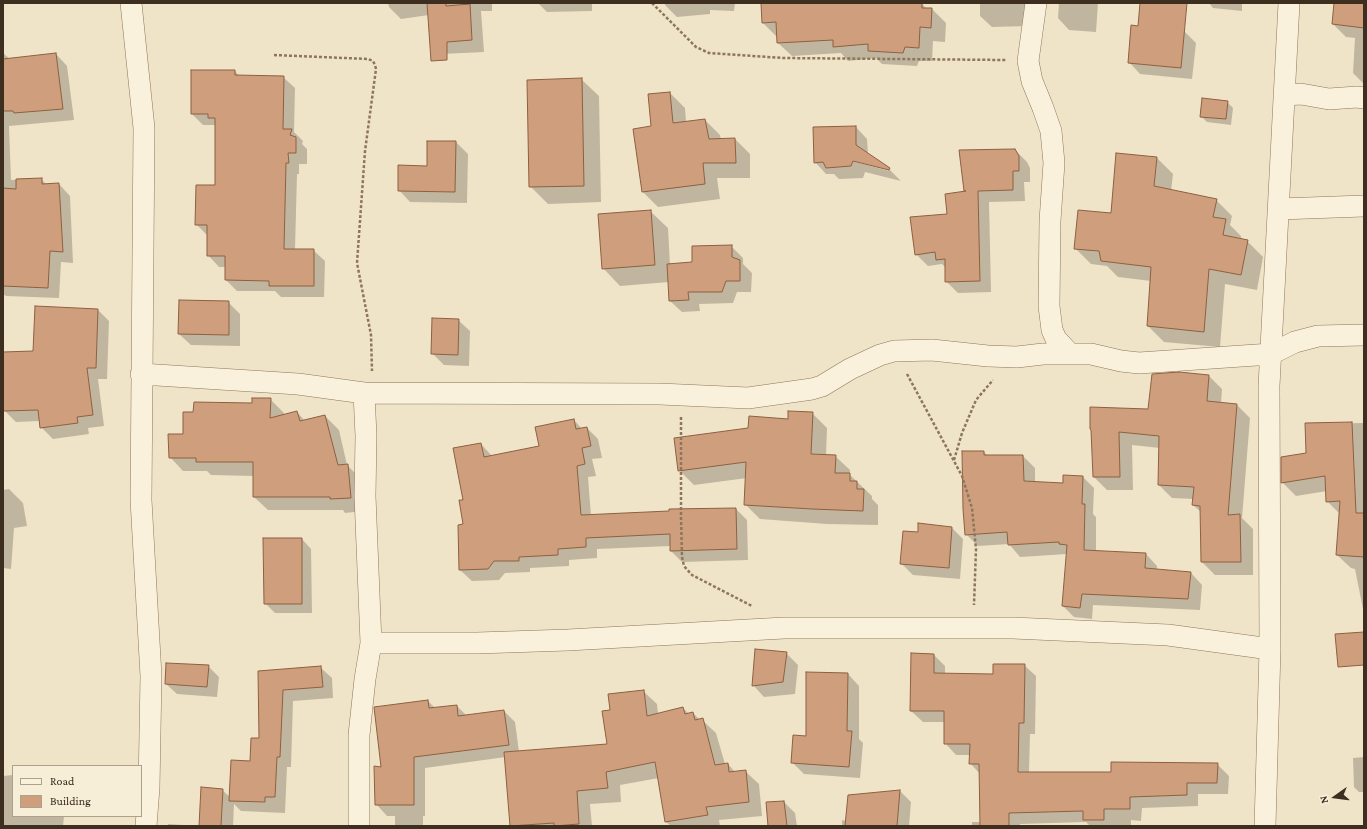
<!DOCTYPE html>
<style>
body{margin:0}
#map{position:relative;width:1367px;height:829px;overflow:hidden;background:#f0e4c8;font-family:"Crimson Pro",serif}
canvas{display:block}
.frame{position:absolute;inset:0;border:4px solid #3d2e20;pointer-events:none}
.legend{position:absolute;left:12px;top:765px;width:130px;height:52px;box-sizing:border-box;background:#f7eed8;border:1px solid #ada18e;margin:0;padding:5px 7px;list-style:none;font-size:12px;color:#3d2e20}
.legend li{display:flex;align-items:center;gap:8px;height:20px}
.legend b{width:20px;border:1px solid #ada18e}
.north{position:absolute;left:1315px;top:777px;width:40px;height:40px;-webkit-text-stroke:3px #f7eed8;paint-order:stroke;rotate:256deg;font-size:11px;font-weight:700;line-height:16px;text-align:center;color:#3d2e20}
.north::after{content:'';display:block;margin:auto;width:14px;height:18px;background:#3d2e20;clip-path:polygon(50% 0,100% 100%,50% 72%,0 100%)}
</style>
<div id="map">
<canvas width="1367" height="829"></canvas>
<div class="frame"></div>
<ul class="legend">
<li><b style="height:5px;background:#faf1dc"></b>Road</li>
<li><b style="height:11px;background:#cf9f7d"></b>Building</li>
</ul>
<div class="north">N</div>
</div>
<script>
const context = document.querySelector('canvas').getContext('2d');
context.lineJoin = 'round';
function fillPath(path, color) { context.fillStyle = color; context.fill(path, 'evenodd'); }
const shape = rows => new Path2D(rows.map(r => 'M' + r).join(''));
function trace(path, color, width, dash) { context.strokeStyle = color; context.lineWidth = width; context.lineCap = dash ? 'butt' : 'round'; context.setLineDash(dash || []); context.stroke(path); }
const shadow = shape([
 [388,3,492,3,492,11,481,11,484,52,442,54,429,15,401,19,389,7],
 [538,3,592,3,592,11,547,12],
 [665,3,735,3,734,11,710,10,710,14,677,17,665,5],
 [762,3,922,4,927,9,932,9,946,23,945,42,933,41,932,61,919,61,917,66,882,64,876,58,848,61,841,53,792,56,778,43,777,37,763,23],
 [980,3,1035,3,1029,26,992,27,980,16],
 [1059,3,1098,3,1096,32,1069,30,1058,18],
 [1209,3,1242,3,1242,11,1213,8],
 [1335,3,1364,3,1364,84,1353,73,1355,38,1346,37,1333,24],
 [1184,31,1196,43,1192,79,1140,74,1129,62],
 [3,53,10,59,56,54,67,66,74,120,9,126,11,180,41,179,47,185,59,184,70,196,73,263,61,262,59,298,6,296,3,294],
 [235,71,239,76,283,77,295,88,294,132,303,141,302,144,307,149,307,164,299,164,299,174,297,174,295,250,313,250,325,261,324,297,281,297,275,291,237,291,226,280,226,267,219,267,208,255,208,236,196,224,216,186,216,125,203,125,192,114],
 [581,79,599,96,601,202,548,204,530,186],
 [670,93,685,108,686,122,705,120,720,135,721,140,735,139,750,154,750,178,717,178,720,199,658,207,643,192,653,127],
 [1227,102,1233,108,1231,125,1207,122,1201,116],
 [856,127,867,139,868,154,889,169,901,181,865,172,863,178,839,179,834,174,826,174,815,162],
 [848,158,886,168,889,171,848,160],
 [428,142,456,142,468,154,467,203,410,202,399,190,428,167],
 [1015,150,1027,162,1030,168,1030,182,1024,182,1025,201,989,202,991,292,958,293,946,281,946,268,942,264,928,266,916,254,966,192,965,191],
 [1117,154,1157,158,1173,174,1171,191,1216,200,1232,216,1230,225,1241,236,1241,239,1247,241,1263,257,1257,290,1225,284,1220,347,1164,342,1148,326,1151,281,1118,277,1107,266,1091,264,1075,248,1111,214],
 [650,211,668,228,670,265,693,263,731,246,743,258,743,264,752,273,751,292,737,292,733,303,699,304,700,311,682,312,670,301,669,282,620,286,603,268],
 [228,302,240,314,240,346,191,345,179,334],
 [98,310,109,321,107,379,98,379,104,426,88,428,89,434,53,439,41,427,40,421,16,422,4,410,3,353,34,352],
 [458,320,470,331,469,366,444,365,432,353],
 [1209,376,1222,389,1221,404,1237,405,1250,418,1242,518,1253,529,1253,575,1215,575,1202,562,1202,513,1193,505,1194,499,1172,498,1159,485,1160,448,1132,445,1133,490,1107,490,1094,477,1092,430,1149,410],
 [270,399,284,413,284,416,297,412,305,421,325,416,339,430,347,465,361,479,364,511,345,513,343,510,268,510,254,497,254,476,211,475,207,471,183,471,170,457,184,435,194,413,253,404],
 [812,413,827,428,826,456,835,456,850,470,850,475,872,496,872,499,878,505,878,525,827,524,760,519,745,504,747,478,694,485,679,470,749,429],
 [574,420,582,429,587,428,598,439,602,458,592,459,596,476,588,477,591,516,736,509,747,520,748,560,682,562,671,551,671,546,597,549,597,558,569,560,569,566,530,568,530,572,505,573,499,580,472,581,460,570,465,501,481,444,492,456,541,447],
 [1363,423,1364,424,1364,614,1355,569,1351,568,1337,555,1340,514,1327,501,1327,491,1296,496,1282,482,1307,453,1306,424],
 [984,452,988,456,1023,456,1035,468,1035,483,1064,484,1083,477,1094,488,1093,514,1096,517,1096,552,1146,554,1157,566,1157,570,1191,573,1202,585,1200,610,1093,605,1092,619,1074,617,1063,606,1067,554,1020,557,1009,544,978,546,966,534],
 [9,489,23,503,27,526,14,528,11,569,3,568,3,490],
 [952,528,963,539,960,579,913,575,901,563],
 [302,539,311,549,312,613,275,613,265,603],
 [786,653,798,665,795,694,764,697,753,685],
 [934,655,945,666,945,674,994,675,1024,665,1036,676,1035,734,1030,734,1029,773,1112,773,1217,764,1229,776,1228,794,1198,794,1198,806,1142,808,1141,821,1131,820,1131,826,1090,826,1086,822,1020,824,1020,826,972,826,972,822,981,822,980,774,970,763,970,755,956,755,945,743,945,722,923,722,911,711],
 [208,666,219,677,217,697,177,694,166,684],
 [321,668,332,678,333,698,293,701,291,767,287,767,285,813,241,811,234,804,233,826,168,826,168,824,200,826,222,790,230,797,251,762,260,740,259,672],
 [848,674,859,686,859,739,863,743,860,778,804,774,792,762,807,737],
 [643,691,657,704,658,714,683,708,689,714,693,713,700,720,702,720,716,733,725,764,728,764,735,772,745,771,759,784,762,816,719,820,720,826,671,826,666,822,659,778,620,785,621,802,590,804,592,826,511,826,506,757,425,768,425,816,423,816,423,826,395,826,395,816,387,816,376,804,382,768,428,701,435,708,457,706,467,716,504,711,515,722,519,752,608,745,611,711],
 [1364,757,1364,792,1359,792,1354,787,1353,758],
 [13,775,13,816,64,816,63,826,3,826,3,776],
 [900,791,911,802,909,826,842,826,842,820,847,821],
 [784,802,795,813,797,826,769,826]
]);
const building = shape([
 [427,3,446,3,446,6,470,4,472,40,447,42,447,60,431,61,427,3],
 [761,3,922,3,922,8,932,8,931,28,920,27,919,48,905,47,903,53,868,51,868,44,833,47,833,40,777,43,776,22,762,23,761,3],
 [1140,3,1187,3,1181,68,1128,63,1131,25,1138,26,1140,3],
 [1334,3,1364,3,1364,28,1332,24,1334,3],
 [56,53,63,109,14,113,13,111,3,111,3,59,56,53],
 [191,70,235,70,235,75,284,76,283,129,292,129,290,135,296,137,296,153,288,153,289,163,286,163,284,249,314,249,314,286,269,286,269,281,225,280,225,256,207,256,207,225,195,225,196,185,215,185,215,118,208,118,208,114,191,114,191,70],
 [582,78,584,186,529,187,527,80,582,78],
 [670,92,673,123,705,119,709,139,735,138,736,163,703,163,705,184,642,192,633,129,651,126,648,94,670,92],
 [1202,98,1228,101,1226,119,1200,117,1202,98],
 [856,126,856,145,890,168,889,170,853,161,851,166,826,168,823,162,814,163,813,127,856,126],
 [427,141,456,141,455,192,398,191,398,165,427,166,427,141],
 [1015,149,1019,156,1019,171,1013,171,1013,190,978,191,980,281,945,282,945,259,936,260,935,252,915,255,910,217,947,214,945,194,966,191,964,191,959,150,1015,149],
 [1116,153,1157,157,1154,186,1217,199,1213,217,1226,219,1223,235,1248,240,1241,275,1209,269,1204,332,1147,326,1151,267,1101,261,1099,251,1074,249,1078,210,1111,213,1116,153],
 [42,178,42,184,59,183,63,252,50,251,48,288,3,286,3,188,16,189,16,179,42,178],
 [651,210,655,265,602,269,598,214,651,210],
 [732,245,732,257,740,260,740,281,726,281,722,292,688,292,689,300,669,301,667,264,692,262,692,246,732,245],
 [179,300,229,301,229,335,178,334,179,300],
 [35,306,98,309,96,368,87,368,93,415,77,417,78,423,40,428,38,410,3,411,3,352,33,351,35,306],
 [432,318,459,319,458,355,431,354,432,318],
 [1179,372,1209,375,1207,401,1237,404,1228,515,1240,514,1241,562,1201,562,1200,506,1192,505,1194,487,1158,485,1159,436,1119,432,1120,477,1093,477,1091,430,1090,429,1090,407,1148,409,1152,374,1179,372],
 [252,398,271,398,270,418,297,411,300,421,325,415,338,465,348,464,351,498,330,499,330,497,253,497,253,462,196,462,196,458,169,458,168,434,183,434,183,412,193,412,194,402,252,403,252,398],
 [788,411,813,412,811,454,836,455,835,473,850,473,850,481,857,481,857,489,864,489,863,511,812,509,744,505,746,462,678,471,674,438,748,428,749,416,788,419,788,411],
 [574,419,576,429,587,427,591,446,582,448,585,464,577,466,581,515,669,511,669,509,736,508,737,549,670,551,670,534,586,538,586,547,558,549,558,555,519,557,519,561,494,561,488,569,459,570,458,525,463,524,459,500,463,500,453,448,481,443,484,457,539,446,535,427,574,419],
 [1352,422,1356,513,1364,513,1364,557,1336,555,1340,501,1326,502,1325,476,1281,483,1281,457,1306,453,1305,423,1352,422],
 [962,451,984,451,984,455,1023,455,1024,481,1063,483,1063,475,1083,476,1082,504,1085,504,1084,550,1146,553,1145,568,1191,572,1188,599,1082,594,1080,608,1062,606,1067,545,1059,544,1059,542,1008,545,1007,532,965,535,963,509,962,451],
 [918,523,952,527,949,568,900,564,903,531,918,532,918,523],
 [263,538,302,538,302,604,264,604,263,538],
 [1364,632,1364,665,1338,667,1335,634,1364,632],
 [755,649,787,652,783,682,752,686,755,649],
 [911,653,934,654,934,673,993,674,993,664,1025,664,1024,723,1019,723,1018,772,1111,772,1111,762,1218,763,1217,783,1187,783,1187,795,1130,797,1130,809,1104,809,1104,820,1083,820,1083,811,1009,813,1009,826,980,826,979,764,969,764,970,744,944,744,944,711,910,711,911,653],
 [166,663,209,665,207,687,165,684,166,663],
 [321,666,323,687,283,690,280,757,277,757,275,797,265,797,265,802,229,801,231,760,250,761,251,738,259,738,258,671,321,666],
 [806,672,848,673,847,731,852,731,849,767,791,763,793,735,806,736,806,672],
 [644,690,647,716,683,707,685,714,693,712,695,720,703,718,715,765,728,763,729,772,746,770,749,802,706,807,708,815,665,822,655,762,606,772,608,788,577,791,579,824,554,826,554,823,510,826,504,752,607,744,602,711,610,710,608,694,644,690],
 [428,700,429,708,457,705,458,716,504,710,509,745,414,757,414,805,375,805,374,766,381,767,374,707,428,700],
 [201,787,223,789,221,826,199,826,201,787],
 [900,790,897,826,845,826,848,795,900,790],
 [784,801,787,826,768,826,766,802,784,801]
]);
const path = shape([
 [652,3,696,47,709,53,783,58,1006,60],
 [274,55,368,59,373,61,375,65,376,69,365,151,357,263,371,335,372,371],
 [907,374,962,476,972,508,976,549,974,605],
 [681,417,681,516,682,557,684,566,692,575,752,606],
 [954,460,962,433,976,400,993,380]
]);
const minor = shape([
 [131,3,144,128,141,500,151,676,149,788,146,826],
 [1036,3,1028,61,1032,81,1043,108,1051,131,1054,163,1050,221,1049,306,1052,330,1056,339,1069,353],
 [1284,95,1301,94,1329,99,1357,97,1364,98],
 [1279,209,1364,206],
 [141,374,298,384,364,393,366,436,365,496,371,643,365,679,359,735,359,826],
 [364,393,660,394,748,398,812,389,822,386,850,369,880,355,894,351,932,350,988,356,1017,357,1043,354,1091,354,1121,361,1139,363,1271,354,1295,342,1318,336,1364,335],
 [371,643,477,643,568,640,784,628,1013,628,1168,635,1270,649],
 [1265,826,1270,649,1269,386,1289,3]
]);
fillPath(shadow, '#0003');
fillPath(building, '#cf9f7d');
trace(building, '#8d5f41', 1);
trace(minor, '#8d765c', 22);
trace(path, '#8d765c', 2.5, [3, 2]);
trace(minor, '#faf1dc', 21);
</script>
